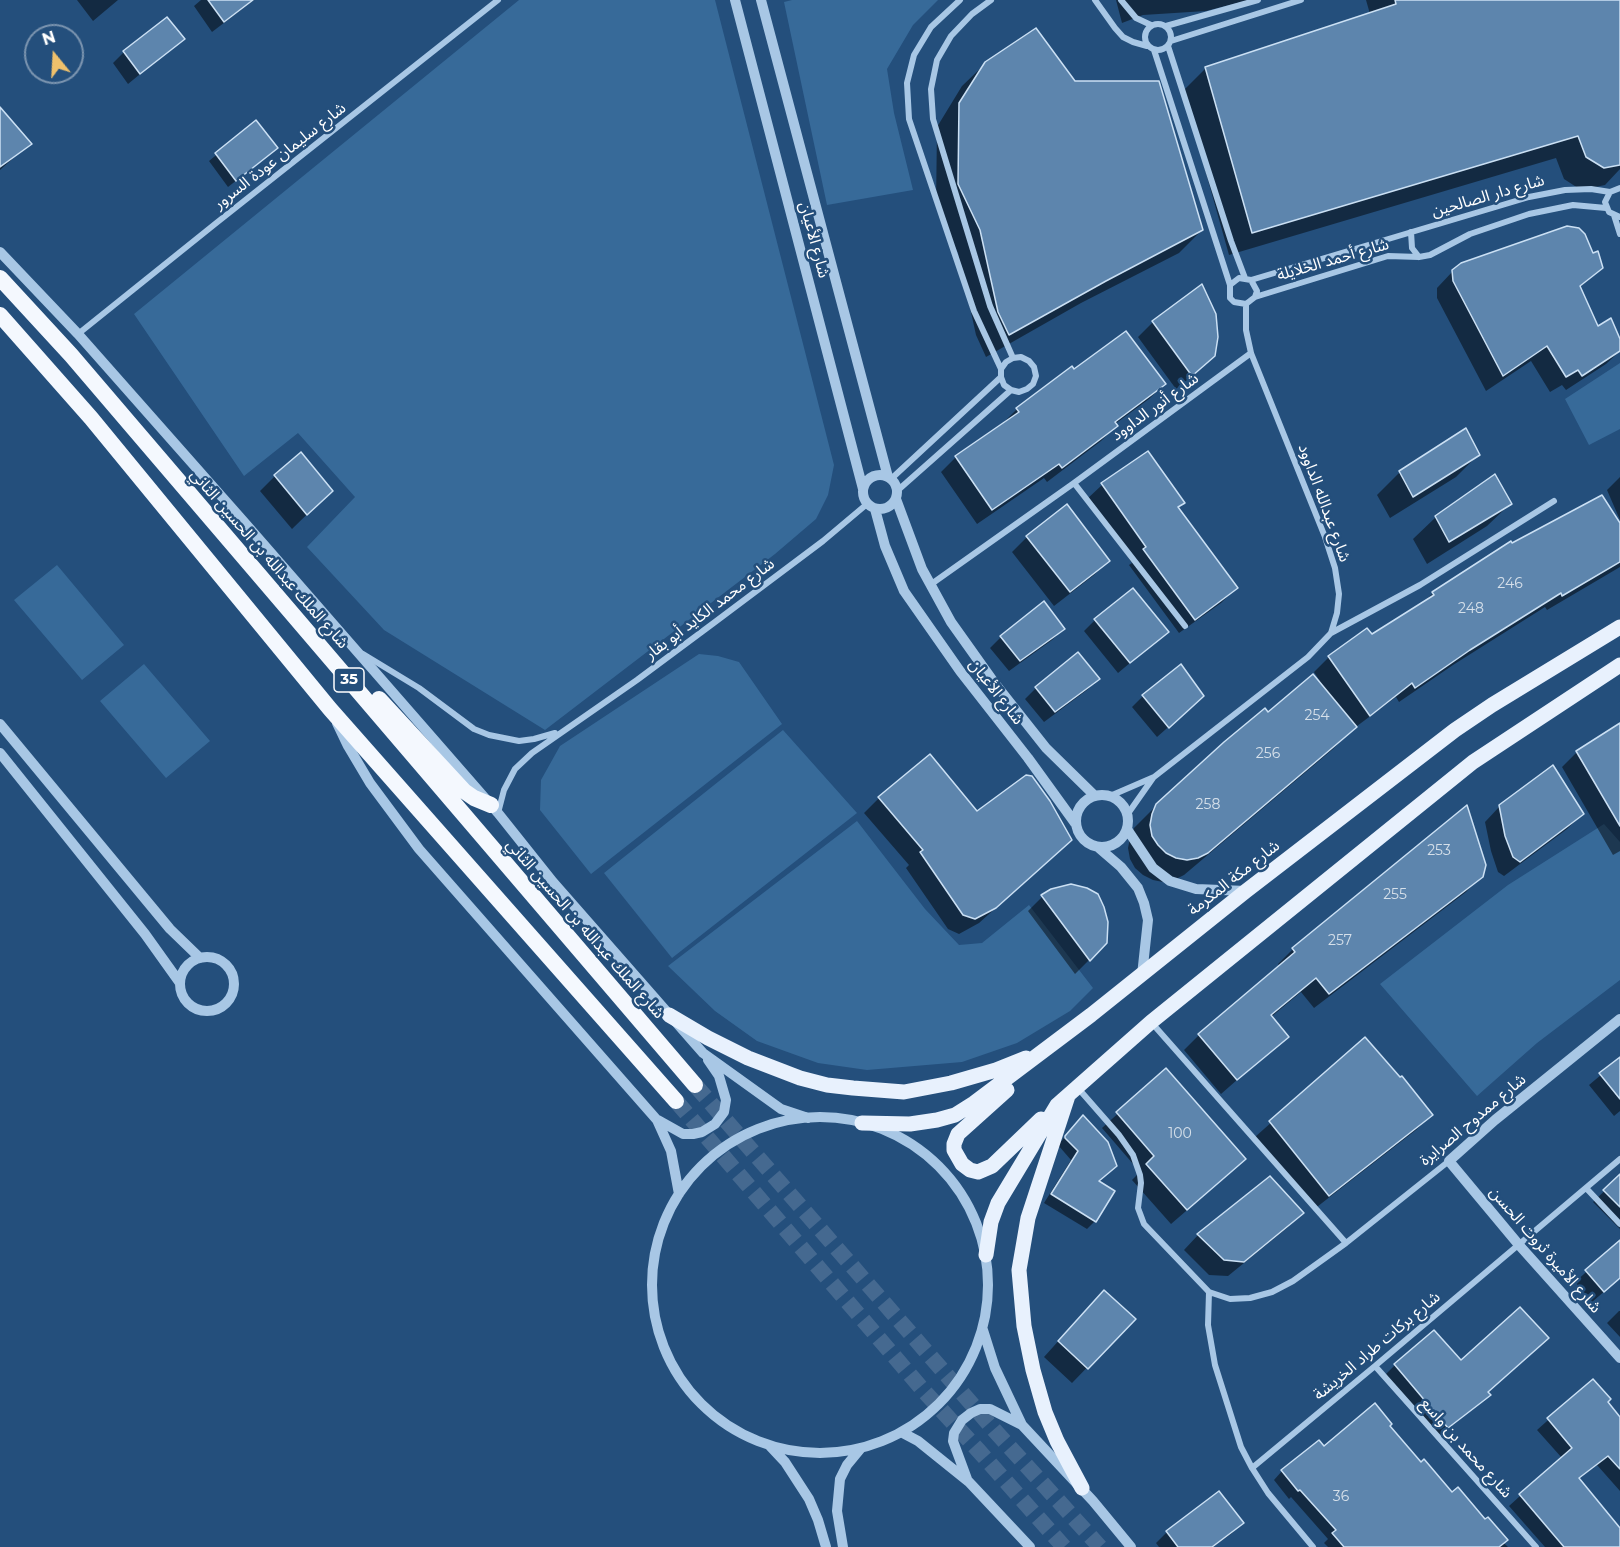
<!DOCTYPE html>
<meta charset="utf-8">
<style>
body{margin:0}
#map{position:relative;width:1620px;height:1547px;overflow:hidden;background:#244f7c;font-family:Montserrat,sans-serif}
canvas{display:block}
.north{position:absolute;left:24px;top:24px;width:60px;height:60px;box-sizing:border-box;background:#244f7c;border:2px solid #7c95b0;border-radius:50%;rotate:342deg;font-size:16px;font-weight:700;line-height:24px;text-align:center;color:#fff}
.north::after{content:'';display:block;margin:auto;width:21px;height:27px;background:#efc16c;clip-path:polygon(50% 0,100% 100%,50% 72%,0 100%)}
</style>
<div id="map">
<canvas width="1620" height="1547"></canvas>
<div class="north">N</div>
</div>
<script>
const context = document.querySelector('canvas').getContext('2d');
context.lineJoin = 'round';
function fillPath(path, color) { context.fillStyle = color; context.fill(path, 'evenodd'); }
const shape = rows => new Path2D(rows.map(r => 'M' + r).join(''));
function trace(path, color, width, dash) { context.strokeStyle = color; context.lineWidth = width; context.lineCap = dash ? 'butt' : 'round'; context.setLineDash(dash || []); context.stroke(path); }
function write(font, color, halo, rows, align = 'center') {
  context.font = font + ' Montserrat,"Noto Sans Arabic",sans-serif'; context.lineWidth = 5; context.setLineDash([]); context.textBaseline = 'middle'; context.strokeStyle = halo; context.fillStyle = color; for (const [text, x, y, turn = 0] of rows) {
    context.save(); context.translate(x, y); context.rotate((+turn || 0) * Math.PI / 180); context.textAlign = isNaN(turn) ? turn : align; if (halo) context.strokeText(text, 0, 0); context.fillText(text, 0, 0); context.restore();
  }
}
const green = shape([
 [519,0,715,0,834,465,828,495,816,519,775,554,545,730,384,630,307,547,355,497,298,433,244,476,134,314],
 [792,0,938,0,913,25,887,69,894,113,913,190,827,205,784,2],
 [1620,363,1620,429,1589,445,1565,399],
 [57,565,124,645,82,680,14,600],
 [699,654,718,656,739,662,782,724,591,874,540,810,541,780,560,746],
 [144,664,210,741,166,778,100,701],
 [783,730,857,813,672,958,604,873],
 [857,821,925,909,959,945,982,943,1029,905,1093,988,1070,1011,1017,1043,962,1062,867,1070,818,1063,757,1041,715,1011,668,966],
 [1604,824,1620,842,1620,980,1537,1043,1477,1096,1380,984,1508,885]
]);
const shadow = shape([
 [77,0,118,0,93,21],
 [201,0,254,0,212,32,194,6],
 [1116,0,1249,0,1206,11,1143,15,1122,23],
 [1366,0,1620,0,1620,169,1605,185,1581,190,1564,179,1556,158,1229,255,1183,91,1206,68,1370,14],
 [167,19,183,39,128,84,113,63,124,52],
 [986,63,1074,83,1202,230,1179,253,1081,303,986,357,976,335,958,253,936,207,937,127,962,86],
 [0,109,29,144,0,170],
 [256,122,269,155,228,187,209,161],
 [1601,267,1579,288,1597,329,1620,343,1620,351,1606,364,1566,390,1562,385,1550,392,1531,361,1486,391,1437,298,1437,288,1453,271],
 [1153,322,1198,371,1176,389,1138,337],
 [1071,368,1074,371,1164,384,1149,399,1115,424,1116,426,1101,441,1047,482,1044,478,977,524,941,472,956,457,1002,424,1017,409],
 [1147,453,1183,502,1177,508,1236,588,1221,603,1179,633,1129,565,1132,563,1087,499,1102,485],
 [1478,455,1456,477,1390,518,1377,495,1400,472],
 [275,476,331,491,292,529,260,491],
 [1620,477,1620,520,1607,490],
 [1510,504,1487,526,1427,564,1413,539,1436,517],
 [1620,526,1620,567,1547,610,1545,607,1453,665,1399,702,1396,697,1353,729,1333,749,1184,875,1174,880,1163,882,1153,880,1143,875,1135,868,1130,859,1128,848,1130,838,1134,828,1165,797,1268,714,1320,681,1314,672,1329,657,1371,636,1422,604,1433,593],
 [1027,537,1108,560,1094,575,1054,606,1012,552],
 [1095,620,1167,632,1118,673,1084,631],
 [1063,629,1052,640,1009,671,990,648,1001,637],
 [1098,679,1087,690,1044,722,1025,699,1036,688],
 [1143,696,1191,707,1157,737,1132,707],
 [1620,725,1620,851,1613,855,1562,767,1577,752],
 [879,798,977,813,1055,855,979,923,959,934,948,929,906,868,909,865,864,813],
 [1500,806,1582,814,1567,829,1504,876,1498,872,1491,851,1485,822],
 [1481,876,1466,892,1314,1008,1301,992,1271,1017,1287,1036,1221,1094,1184,1050,1199,1035,1280,967,1278,964,1293,949],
 [1042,897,1089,960,1075,974,1028,911],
 [1365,1039,1431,1115,1416,1130,1313,1210,1255,1137],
 [1620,1059,1620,1111,1614,1116,1589,1085],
 [1166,1070,1229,1174,1171,1224,1132,1180,1140,1172,1102,1128],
 [1075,1125,1097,1182,1095,1221,1087,1229,1044,1203,1071,1160,1058,1145],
 [1620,1176,1620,1229,1593,1202],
 [1302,1213,1287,1228,1228,1276,1209,1275,1184,1250,1198,1235],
 [1620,1242,1620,1278,1592,1302,1575,1282],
 [1089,1307,1134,1319,1072,1383,1044,1357],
 [1619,1311,1620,1311,1620,1337,1607,1323],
 [1395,1365,1489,1395,1478,1405,1436,1438,1384,1376],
 [1592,1381,1620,1419,1620,1491,1597,1465,1585,1474,1580,1467,1577,1478,1620,1531,1620,1547,1545,1547,1509,1506,1562,1458,1537,1430],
 [1388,1426,1421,1464,1508,1547,1328,1547,1324,1543,1328,1539,1291,1497,1289,1499,1274,1480,1282,1471,1324,1448],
 [1219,1493,1242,1523,1231,1534,1213,1547,1159,1547,1156,1543,1167,1532]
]);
const building = shape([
 [208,0,253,0,224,22,208,0],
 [1395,0,1620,0,1620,165,1604,168,1586,157,1578,136,1252,233,1205,67,1396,4,1395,0],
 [167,17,185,39,140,74,123,51,167,17],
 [1036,28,1075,81,1159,81,1203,230,1106,281,1009,335,998,312,980,230,958,184,959,103,985,62,1036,28],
 [0,107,32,144,0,167,0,107],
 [256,120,278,148,236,181,215,153,256,120],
 [1567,226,1579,228,1585,234,1593,253,1598,251,1603,268,1580,286,1598,326,1611,318,1620,339,1620,351,1582,376,1578,370,1566,377,1547,346,1503,376,1453,281,1452,270,1461,263,1567,226],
 [1202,284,1216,314,1218,337,1215,356,1192,376,1152,321,1202,284],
 [1126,331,1166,384,1115,422,1118,426,1062,468,1059,464,992,510,955,456,1019,412,1016,408,1072,366,1074,369,1126,331],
 [1466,428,1480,455,1413,497,1399,471,1466,428],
 [1148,451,1185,503,1178,507,1238,588,1195,620,1143,549,1146,547,1101,483,1148,451],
 [301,452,333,491,307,515,274,475,301,452],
 [1495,474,1512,504,1449,542,1435,516,1495,474],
 [1602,495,1620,523,1620,562,1562,596,1561,593,1470,650,1415,688,1412,683,1370,716,1328,656,1367,628,1372,634,1434,595,1432,592,1511,541,1512,543,1602,495],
 [1067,504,1110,561,1070,592,1026,536,1067,504],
 [1133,588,1169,632,1130,663,1094,619,1133,588],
 [1044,601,1065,629,1020,661,1000,636,1044,601],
 [1078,652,1100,679,1055,712,1035,687,1078,652],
 [1181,664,1204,696,1169,728,1142,695,1181,664],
 [1313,674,1357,727,1208,853,1198,858,1187,860,1176,858,1166,853,1158,845,1152,836,1150,825,1152,814,1156,804,1224,742,1265,708,1268,712,1313,674],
 [1620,723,1620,826,1576,751,1620,723],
 [930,754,977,811,1026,775,1032,776,1050,801,1072,840,996,908,975,919,963,915,920,852,923,850,878,797,930,754],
 [1553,765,1584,814,1520,862,1513,857,1505,836,1499,805,1553,765],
 [1467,805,1486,865,1483,877,1329,994,1316,978,1271,1015,1289,1037,1237,1080,1198,1034,1295,952,1292,948,1467,805],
 [1071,884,1087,888,1098,894,1104,907,1108,922,1107,943,1090,961,1041,895,1051,889,1071,884],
 [1365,1037,1400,1077,1402,1076,1433,1115,1329,1196,1269,1121,1365,1037],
 [1620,1057,1620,1099,1599,1073,1620,1057],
 [1166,1068,1246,1159,1187,1210,1146,1164,1154,1156,1116,1112,1166,1068],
 [1083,1115,1108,1142,1117,1166,1099,1181,1115,1191,1096,1222,1051,1194,1078,1151,1065,1138,1065,1136,1083,1115],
 [1620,1174,1620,1207,1603,1190,1620,1174],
 [1270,1176,1304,1213,1244,1262,1224,1260,1197,1234,1270,1176],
 [1620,1240,1620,1278,1604,1292,1585,1270,1620,1240],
 [1104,1290,1136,1319,1088,1369,1058,1341,1104,1290],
 [1520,1307,1549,1338,1488,1392,1491,1395,1448,1428,1394,1364,1434,1330,1461,1360,1520,1307],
 [1593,1379,1611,1399,1608,1402,1620,1417,1620,1469,1608,1456,1579,1478,1620,1528,1620,1547,1564,1547,1519,1494,1572,1448,1547,1418,1593,1379],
 [1375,1403,1392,1424,1390,1426,1421,1462,1424,1459,1452,1492,1458,1487,1485,1519,1488,1517,1508,1540,1499,1547,1344,1547,1332,1533,1336,1530,1300,1490,1298,1491,1281,1470,1319,1440,1324,1446,1375,1403],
 [1219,1491,1244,1523,1212,1547,1178,1547,1166,1531,1219,1491]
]);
const trunkTunnel = shape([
 [695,1085,996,1432,1100,1547],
 [676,1101,923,1390,978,1450,1064,1547]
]);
const minor = shape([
 [960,0,931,27,914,55,907,83,909,119,974,311,1001,369,1001,377,1004,385,1011,390,1019,392,1027,389,1033,384,1036,376,1034,367,1029,361,1021,357,1013,358,1006,362,1001,369],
 [991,0,972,14,951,36,937,60,931,89,933,119,990,306,1013,358],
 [1095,0,1115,28,1123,37,1133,42,1147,46],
 [1121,0,1136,18,1151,25],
 '1145 37a13 13 0 1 1 26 0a13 13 0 1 1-26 0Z',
 [1166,26,1258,0],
 [1171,41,1301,0],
 [1168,46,1231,241,1245,278],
 [1154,50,1230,285],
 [1620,188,1610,192,1605,202,1609,212,1620,217],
 [1614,215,1620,234],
 [1411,232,1412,248,1419,257],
 [1251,280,1529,197,1565,190,1591,189,1610,192],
 [1255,297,1257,291,1251,280,1239,278,1230,285,1230,298,1234,302,1246,304,1255,297,1388,256,1419,257,1430,255,1470,234,1529,214,1573,205,1606,208],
 [78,334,215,224,498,0],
 [891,479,1001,377],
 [1074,483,1185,626],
 [897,491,1011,390],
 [930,585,1074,483,1251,353],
 [1331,633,1420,585,1554,501],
 [363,654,419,688,474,729,489,735,519,741,534,739,555,733],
 [1110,796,1154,777,1308,657,1331,633,1337,613,1339,594,1335,568,1325,537,1251,353,1246,330,1246,304],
 [498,813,504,790,515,769,532,753,637,680,715,622,823,541,867,504],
 [1127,815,1153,778],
 [1151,1022,1346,1243],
 [1077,1087,1119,1135,1133,1155,1140,1175,1141,1183,1138,1208,1144,1224,1209,1292,1230,1299,1250,1298,1272,1292,1293,1281,1346,1243,1449,1161],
 [1586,1188,1620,1224],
 [1209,1292,1208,1325,1215,1365,1241,1447,1252,1468,1268,1493,1313,1547],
 [1375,1366,1536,1547],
 [1252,1468,1375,1366,1620,1159]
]);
const tertiary = shape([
 [735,0,863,489],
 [761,0,888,477],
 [0,252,78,334,245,523,498,813,553,882,703,1053,781,1109,808,1118],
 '863 492a17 17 0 1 1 34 0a17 17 0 1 1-34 0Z',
 [896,499,922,569,951,622,993,681,1046,748,1095,796],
 [875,509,885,546,904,591,960,671,1028,758,1075,823],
 [337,723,348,746,370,783,419,849,657,1120,671,1151,679,1194],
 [0,724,170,929,200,958],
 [0,753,145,934,180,983],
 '1076 821a26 26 0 1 1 52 0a26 26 0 1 1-52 0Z',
 [1127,829,1153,868,1170,881,1196,889,1246,891],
 [1099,848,1121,867,1138,888,1144,903,1148,920,1142,975],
 '180 984a27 27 0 1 1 54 0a27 27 0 1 1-54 0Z',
 [1620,1019,1495,1120,1449,1161,1519,1245,1620,1358],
 '652 1285a168 168 0 1 1 336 0a168 168 0 1 1-336 0Z',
 [658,1120,683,1134,693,1134,702,1132,715,1124,724,1112,726,1100,719,1076,708,1060],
 [983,1330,995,1368,1022,1425,1093,1501,1131,1547],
 [901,1432,918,1441,969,1482,1030,1547],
 [770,1446,785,1462,809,1499,818,1520,826,1547],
 [967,1479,953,1441,954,1433,962,1420,971,1413,980,1409,990,1409,1022,1425],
 [843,1547,837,1511,840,1479,847,1465,861,1448]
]);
const primary = shape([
 [669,1015,708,1038,748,1058,800,1078,827,1085,853,1088,904,1092,951,1083,996,1070,1026,1058],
 [1007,1090,958,1134,954,1144,954,1150,962,1164,970,1170,978,1172,992,1166,1041,1119],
 [1068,1096,1028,1218,1019,1270,1024,1326,1033,1370,1045,1412,1057,1441,1082,1488],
 [862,1123,910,1124,937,1120,955,1115,974,1103,1091,1015,1246,891,1455,730,1492,705,1620,627],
 [986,1255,991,1222,998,1203,1057,1105,1151,1022,1473,762,1620,665]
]);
const trunk = shape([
 [0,278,71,355,695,1085],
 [0,315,91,418,330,709,676,1101],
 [379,699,464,791,474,798,491,805]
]);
const numberNames = [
 ["246",1510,584],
 ["248",1471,609],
 ["254",1317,716],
 ["256",1268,754],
 ["258",1208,805],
 ["253",1439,851],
 ["255",1395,895],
 ["257",1340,941],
 ["100",1180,1134],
 ["36",1341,1497]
];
const shields = [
 [349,680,30]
];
const shieldNames = [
 ["35",349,680]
];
const streetNames = [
 ["شارع سليمان عودة السرور",280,156,-38],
 ["شارع دار الصالحين",1488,196,-16],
 ["شارع الأعيان",814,240,75],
 ["شارع أحمد الخلايلة",1333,260,-16],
 ["شارع أنور الداوود",1155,407,-36],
 ["شارع عبدالله الداوود",1324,503,70],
 ["شارع الملك عبدالله بن الحسين الثاني",269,559,49],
 ["شارع محمد الكايد أبو بقار",710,609,-37],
 ["شارع الأعيان",996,692,52],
 ["شارع مكة المكرمة",1234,878,-38],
 ["شارع الملك عبدالله بن الحسين الثاني",585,929,49],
 ["شارع ممدوح الصرايرة",1473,1120,-40],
 ["شارع الأميرة ثروت الحسن",1545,1250,49],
 ["شارع بركات طراد الخريشة",1377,1346,-40],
 ["شارع محمد بن واسع",1466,1448,48]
];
fillPath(green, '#376a99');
fillPath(shadow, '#0007');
fillPath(building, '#5d85ad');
trace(building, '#cbe0f4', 1.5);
trace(trunkTunnel, '#456990', 16, [16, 8]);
trace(minor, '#a8c7e5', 6);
trace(tertiary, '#a8c7e5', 10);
trace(primary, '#e8f1fd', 15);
trace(trunk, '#f4f8fe', 16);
write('14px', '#d6e0ea', null, numberNames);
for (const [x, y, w] of shields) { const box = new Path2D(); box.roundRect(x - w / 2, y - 12, w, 24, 4.5); context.fillStyle = '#244f7c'; context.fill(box); trace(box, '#fff', 1.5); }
write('bold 15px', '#fff', null, shieldNames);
write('16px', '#fff', '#244f7c', streetNames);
</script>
